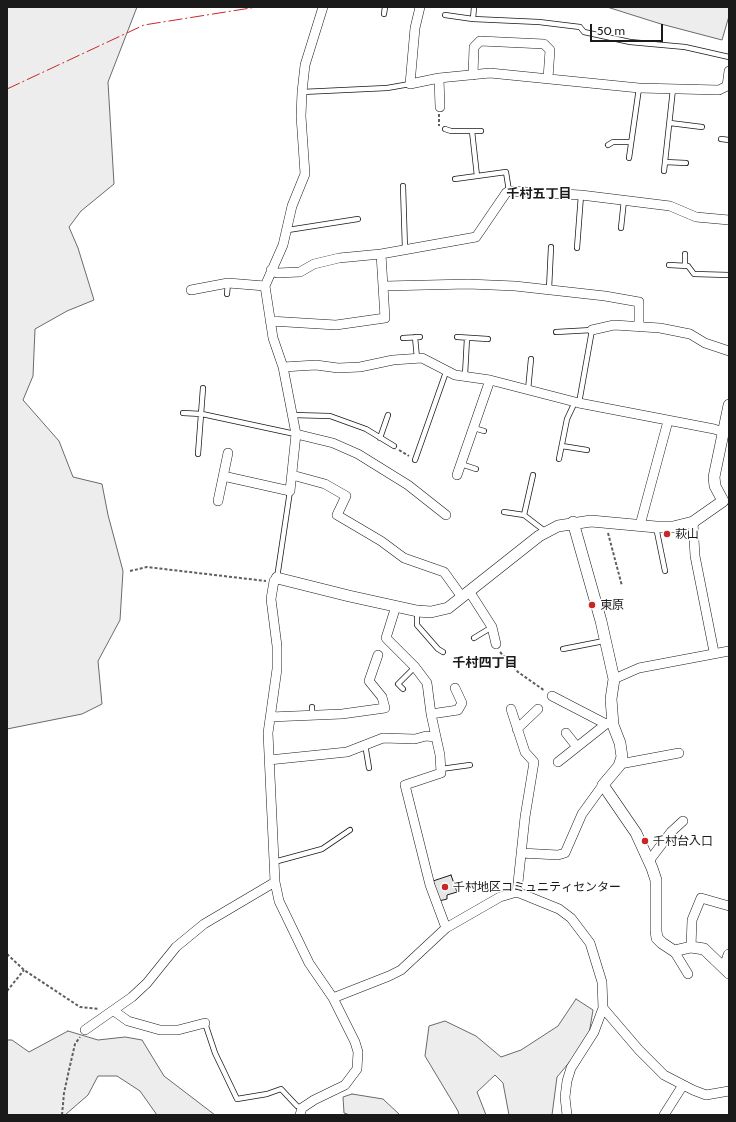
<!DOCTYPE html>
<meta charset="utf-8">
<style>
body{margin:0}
#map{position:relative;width:736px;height:1122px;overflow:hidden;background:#fff;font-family:Cabin,sans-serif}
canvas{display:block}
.frame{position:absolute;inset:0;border:8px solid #1a1a1a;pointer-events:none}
.scale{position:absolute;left:590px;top:24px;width:73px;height:18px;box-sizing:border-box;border:2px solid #1a1a1a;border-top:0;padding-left:5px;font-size:12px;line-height:14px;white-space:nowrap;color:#1a1a1a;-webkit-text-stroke:3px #fff;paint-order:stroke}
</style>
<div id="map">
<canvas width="736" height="1122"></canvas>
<div class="frame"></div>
<div class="scale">50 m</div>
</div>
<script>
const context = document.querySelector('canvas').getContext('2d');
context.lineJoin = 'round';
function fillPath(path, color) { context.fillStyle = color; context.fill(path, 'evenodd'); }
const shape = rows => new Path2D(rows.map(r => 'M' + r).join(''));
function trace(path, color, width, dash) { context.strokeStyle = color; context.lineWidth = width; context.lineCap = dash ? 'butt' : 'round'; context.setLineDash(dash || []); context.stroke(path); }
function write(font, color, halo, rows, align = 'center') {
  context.font = font + ' Cabin,"Noto Sans JP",sans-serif'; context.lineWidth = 3; context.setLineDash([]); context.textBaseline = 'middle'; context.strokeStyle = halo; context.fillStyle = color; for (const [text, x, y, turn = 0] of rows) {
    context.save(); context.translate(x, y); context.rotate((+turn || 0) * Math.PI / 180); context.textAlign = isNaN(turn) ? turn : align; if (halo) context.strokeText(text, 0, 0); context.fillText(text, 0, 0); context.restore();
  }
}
const built = shape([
 [7,7,137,7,108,82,114,184,81,211,69,227,78,248,94,300,67,311,35,329,33,376,23,400,59,441,73,477,102,484,108,515,123,571,120,620,98,661,102,704,82,714,7,729,7,7],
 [607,7,729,7,729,16,722,40,661,24,607,7],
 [576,999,593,1010,588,1040,557,1077,552,1115,509,1115,503,1083,495,1075,477,1092,486,1115,459,1115,458,1111,425,1056,429,1026,445,1021,476,1036,501,1057,521,1050,558,1026,576,999],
 [68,1031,98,1040,125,1037,142,1040,164,1076,215,1115,157,1115,140,1091,117,1076,98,1076,88,1095,65,1115,7,1115,7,1040,12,1040,29,1052,68,1031],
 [352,1094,383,1099,400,1115,350,1115,344,1113,343,1097,352,1094]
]);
const building = shape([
 [451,875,457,892,447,895,447,899,439,901,433,881,451,875]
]);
const path = shape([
 [439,114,439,126],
 [399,450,409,456],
 [608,533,622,586],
 [130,571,147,567,266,581],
 [500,652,518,672,545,691],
 [7,954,24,970,80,1007,99,1009],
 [7,991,24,970],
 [62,1115,64,1093,69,1070,75,1044,80,1037]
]);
const service = shape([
 [384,14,385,7],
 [445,15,473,19,539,22,580,27,584,32,630,42,685,47,729,57],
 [473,19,474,7],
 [302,92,387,88,410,84],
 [670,123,702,127],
 [445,129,451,131,481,131],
 [472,131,477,176],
 [721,139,729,140],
 [608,145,613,142,630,142],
 [629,158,639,88],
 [665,162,686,163],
 [664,171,673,89],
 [455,179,506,172,509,191],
 [403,186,405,249],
 [621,228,624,200],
 [288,230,358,219],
 [577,248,581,195],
 [669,265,688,266,694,274,729,275],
 [685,266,685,254],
 [549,289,551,247],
 [227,294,228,283],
 [556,332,592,330,579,403],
 [415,337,417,358],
 [457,337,488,339],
 [403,338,420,337],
 [465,375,467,338],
 [528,390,531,359],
 [183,413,202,414,295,434],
 [293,415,330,416,366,429,394,446],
 [474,428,484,431],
 [380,438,388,415],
 [562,446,587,450],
 [198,454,203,388],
 [559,459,567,419,575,402],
 [415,460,446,372],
 [461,464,476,469],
 [504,512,524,515,546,532],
 [524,515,533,475],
 [656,527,665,571],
 [277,578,290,491],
 [417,611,417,625,438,649,443,652],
 [474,638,492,627],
 [563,649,604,641],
 [403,689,398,684,415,667],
 [312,715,312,707],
 [365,744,369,768],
 [441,769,470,765],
 [274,862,322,849,350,830],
 [205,1023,215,1053,237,1099,267,1094,281,1089,297,1106,302,1108]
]);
const minor = shape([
 [420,7,415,28,410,84,439,78,490,73,639,88,719,90,727,86,729,71],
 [473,75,474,47,480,41,544,44,550,50,548,78],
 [439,78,440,107],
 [271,270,277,273,300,272,314,264,339,258,381,254,476,237,506,193,509,191,581,195,670,206,696,217,729,220],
 [385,286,468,284,515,286,605,296,639,302,639,325],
 [191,290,228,283,265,286],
 [270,321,336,325,385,318,381,254],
 [592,330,614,325,660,328,690,334,705,343,729,351],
 [283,367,316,365,338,368,360,367,393,360,422,358,455,375,490,380,579,403,714,429,723,432],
 [296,434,333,443,358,454,408,485,446,515],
 [292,475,325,484,346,496,337,515,381,541,404,558,444,572,462,597],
 [457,475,490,380],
 [223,476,290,491,296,434,283,367,273,338,265,286,283,245,292,206,305,174,301,116,302,92,305,65,323,7],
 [218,501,228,453],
 [693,522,695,556,714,652],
 [640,525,668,421],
 [277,578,274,581,271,599,277,646,277,669,268,733,275,882,279,901,309,963,333,998,355,1042,358,1052,357,1069,345,1085,314,1100,302,1108,300,1115],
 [469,591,492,627,496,644],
 [396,606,386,638,415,667,427,683,431,714,440,755,441,773,405,785,430,885,446,928],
 [614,679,639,668,729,651],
 [552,696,606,724],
 [511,709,525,752,534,762,525,817,517,892],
 [431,714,458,710,462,703,455,688],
 [270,717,342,714,385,708,382,697,369,681,378,655],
 [517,729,538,709],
 [566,733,577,747],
 [269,760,347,752,383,738,415,739,426,736,436,737],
 [558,762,606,724,613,721],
 [620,764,679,753],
 [521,853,558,855,565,853,582,814,603,785],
 [649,861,671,832,683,821],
 [691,947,692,920,701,898,729,906],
 [674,951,688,974],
 [333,998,389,976,401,970,446,928,500,897,517,892,559,909,571,918,590,943,602,982,603,1008,594,1032,571,1068,567,1081,565,1097,567,1115],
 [603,1008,639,1050,664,1075,693,1090,706,1095,729,1091],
 [114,1011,128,1021,160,1030,178,1030,205,1023],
 [85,1030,132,997,147,983,176,947,204,924,275,882],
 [664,1115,683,1085]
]);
const tertiary = shape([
 [573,522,601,621,614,679,611,699,613,725,620,743,622,757,619,766,603,785,636,833,652,868,656,880,656,931,657,938,662,943,674,951,691,947,704,949,729,973],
 [277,578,349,596,417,611,431,612,448,608,539,536,558,526,591,521,656,527,673,527,693,522,723,501,715,486,714,477,729,405],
 [725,967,729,955]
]);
const power = shape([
 [7,89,144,25,257,7]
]);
const markers = [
 [667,534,4,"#c62828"],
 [592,605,4,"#c62828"],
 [645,841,4,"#c62828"],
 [445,887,4,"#c62828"]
];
const poiNames = [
 ["萩山",675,534],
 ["東原",600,605],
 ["千村台入口",653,841],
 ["千村地区コミュニティセンター",453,887]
];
const neighbourhoodNames = [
 ["千村五丁目",539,194],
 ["千村四丁目",485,663]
];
fillPath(built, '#ededed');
trace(built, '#6a6a6a', 1);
fillPath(building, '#e6e6e6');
trace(building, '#1a1a1a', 1);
trace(service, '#1a1a1a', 6);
trace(minor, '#1a1a1a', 10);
trace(tertiary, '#1a1a1a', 12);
trace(path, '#5f5f5f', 2, [3, 2]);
trace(service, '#fff', 4.5);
trace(minor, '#fff', 9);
trace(tertiary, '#fff', 11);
trace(power, '#c62828', 1, [14, 3, 2, 3]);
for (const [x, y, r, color] of markers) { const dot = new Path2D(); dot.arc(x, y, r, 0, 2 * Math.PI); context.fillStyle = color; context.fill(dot); trace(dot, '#fff', 1.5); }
write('12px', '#1a1a1a', '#fff', poiNames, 'left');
write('bold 13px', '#1a1a1a', '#fff', neighbourhoodNames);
</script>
